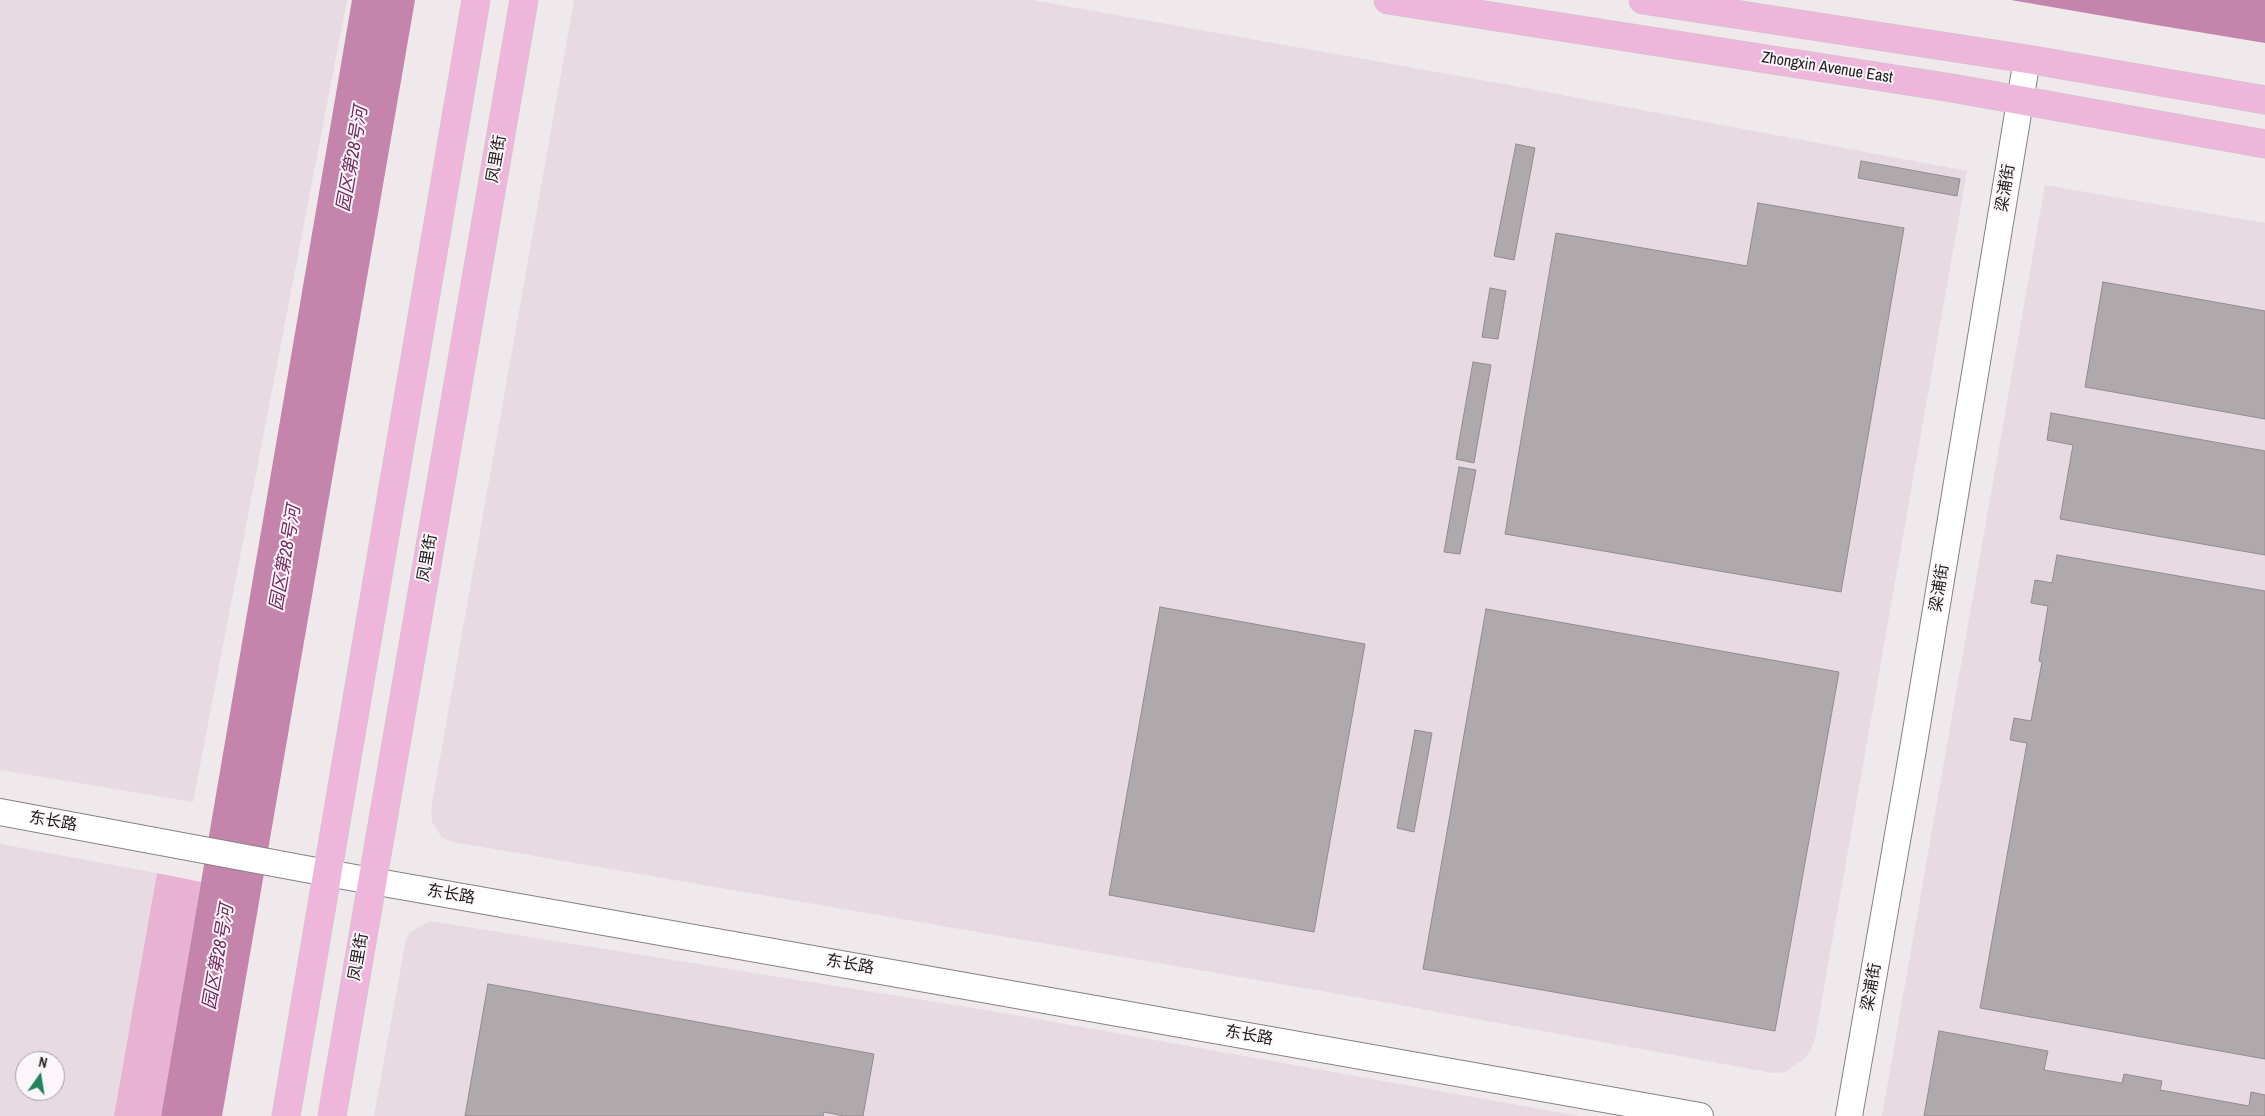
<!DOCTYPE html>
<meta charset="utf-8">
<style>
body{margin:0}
#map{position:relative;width:2265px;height:1116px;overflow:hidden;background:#efe9ec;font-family:"Archivo Narrow",sans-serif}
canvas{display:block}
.north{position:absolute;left:15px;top:1051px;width:50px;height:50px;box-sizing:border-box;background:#fcf6fa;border:1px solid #a39ea1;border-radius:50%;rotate:13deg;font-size:14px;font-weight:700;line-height:20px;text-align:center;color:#1d1b1c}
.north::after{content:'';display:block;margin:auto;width:18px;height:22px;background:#21825b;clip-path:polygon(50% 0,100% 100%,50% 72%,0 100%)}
</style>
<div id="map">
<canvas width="2265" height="1116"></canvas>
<div class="north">N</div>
</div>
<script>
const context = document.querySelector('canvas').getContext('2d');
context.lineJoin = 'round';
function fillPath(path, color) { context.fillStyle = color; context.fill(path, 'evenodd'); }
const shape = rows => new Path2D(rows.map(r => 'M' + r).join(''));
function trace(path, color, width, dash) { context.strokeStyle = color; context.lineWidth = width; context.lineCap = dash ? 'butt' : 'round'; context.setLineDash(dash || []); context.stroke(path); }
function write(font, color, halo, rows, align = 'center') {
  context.font = font + ' "Archivo Narrow","Noto Sans SC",sans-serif'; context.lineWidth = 4; context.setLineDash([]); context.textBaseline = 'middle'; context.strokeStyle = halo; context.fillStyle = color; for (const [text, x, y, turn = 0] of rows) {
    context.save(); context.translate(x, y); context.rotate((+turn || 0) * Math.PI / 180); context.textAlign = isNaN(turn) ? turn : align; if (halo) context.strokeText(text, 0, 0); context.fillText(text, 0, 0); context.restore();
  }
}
const built = shape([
 [0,0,347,0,193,802,0,770],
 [574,0,1032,0,1504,84,1967,171,1815,1039,1811,1050,1804,1059,1785,1072,1773,1073,1350,996,453,842,442,838,432,822,431,809],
 [2045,185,2265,223,2265,1116,1882,1116],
 [0,844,157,873,115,1116,0,1116],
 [25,1061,55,1061,55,1091,25,1091],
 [430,921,998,1012,1579,1116,374,1116,406,939,410,932]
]);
const green = shape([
 [157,873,201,882,161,1116,114,1116]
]);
const water = shape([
 [352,0,415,0,222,1116,161,1116],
 [2011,0,2265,0,2265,43,2150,24]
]);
const building = shape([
 [1516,144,1535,148,1514,260,1494,256,1516,144],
 [1861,161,1960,179,1957,196,1858,178,1861,161],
 [1758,203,1904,228,1841,592,1505,534,1556,233,1747,266,1758,203],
 [2103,282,2265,311,2265,419,2085,387,2103,282],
 [1490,288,1506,291,1498,339,1482,337,1490,288],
 [1473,362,1491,365,1474,463,1456,459,1473,362],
 [2051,413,2265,451,2265,555,2060,519,2073,445,2047,440,2051,413],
 [1459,467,1476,470,1460,554,1444,552,1459,467],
 [2057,555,2265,591,2265,1059,1980,1008,2027,743,2010,740,2014,718,2031,721,2042,662,2039,661,2048,606,2031,603,2035,580,2052,583,2057,555],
 [1160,607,1365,644,1314,932,1109,895,1160,607],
 [1486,609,1839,672,1775,1031,1423,969,1486,609],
 [1415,730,1432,733,1414,832,1397,828,1415,730],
 [488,984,874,1054,863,1116,844,1116,824,1112,823,1116,465,1116,488,984],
 [1939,1031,2048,1051,2044,1070,2122,1083,2124,1074,2162,1081,2160,1090,2249,1106,2251,1092,2265,1095,2265,1116,1924,1116,1939,1031]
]);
const minor = shape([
 [0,812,327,873,1700,1116],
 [1849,1116,1913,749,2027,59]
]);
const major = shape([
 [1388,0,1952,88,2265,144],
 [1643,0,2027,59,2265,100],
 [286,1116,476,0],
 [332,1116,524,0]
]);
const streetNames = [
 ["Zhongxin Avenue East",1827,68,9],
 ["凤里街",497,159,-80],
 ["梁浦街",2006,188,-81],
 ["凤里街",428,558,-80],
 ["梁浦街",1940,588,-81],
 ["东长路",53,822,10],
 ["东长路",451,895,10],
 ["凤里街",359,957,-80],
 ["东长路",850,965,10],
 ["梁浦街",1872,987,-80],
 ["东长路",1249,1036,10]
];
const waterNames = [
 ["园区第28号河",353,159,-80],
 ["园区第28号河",286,558,-80],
 ["园区第28号河",219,957,-80]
];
fillPath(built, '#e8dae2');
fillPath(green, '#e8b3d3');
fillPath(water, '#c484ac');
fillPath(building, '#afa9ac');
trace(building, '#928c90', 1);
trace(minor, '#878185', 28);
trace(major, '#c9c8c9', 29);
trace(minor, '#fff', 26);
trace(major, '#eeb6da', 28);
write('16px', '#1d1b1c', '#fcf6fa', streetNames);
write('italic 18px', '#74275d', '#fcf6fa', waterNames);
</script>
